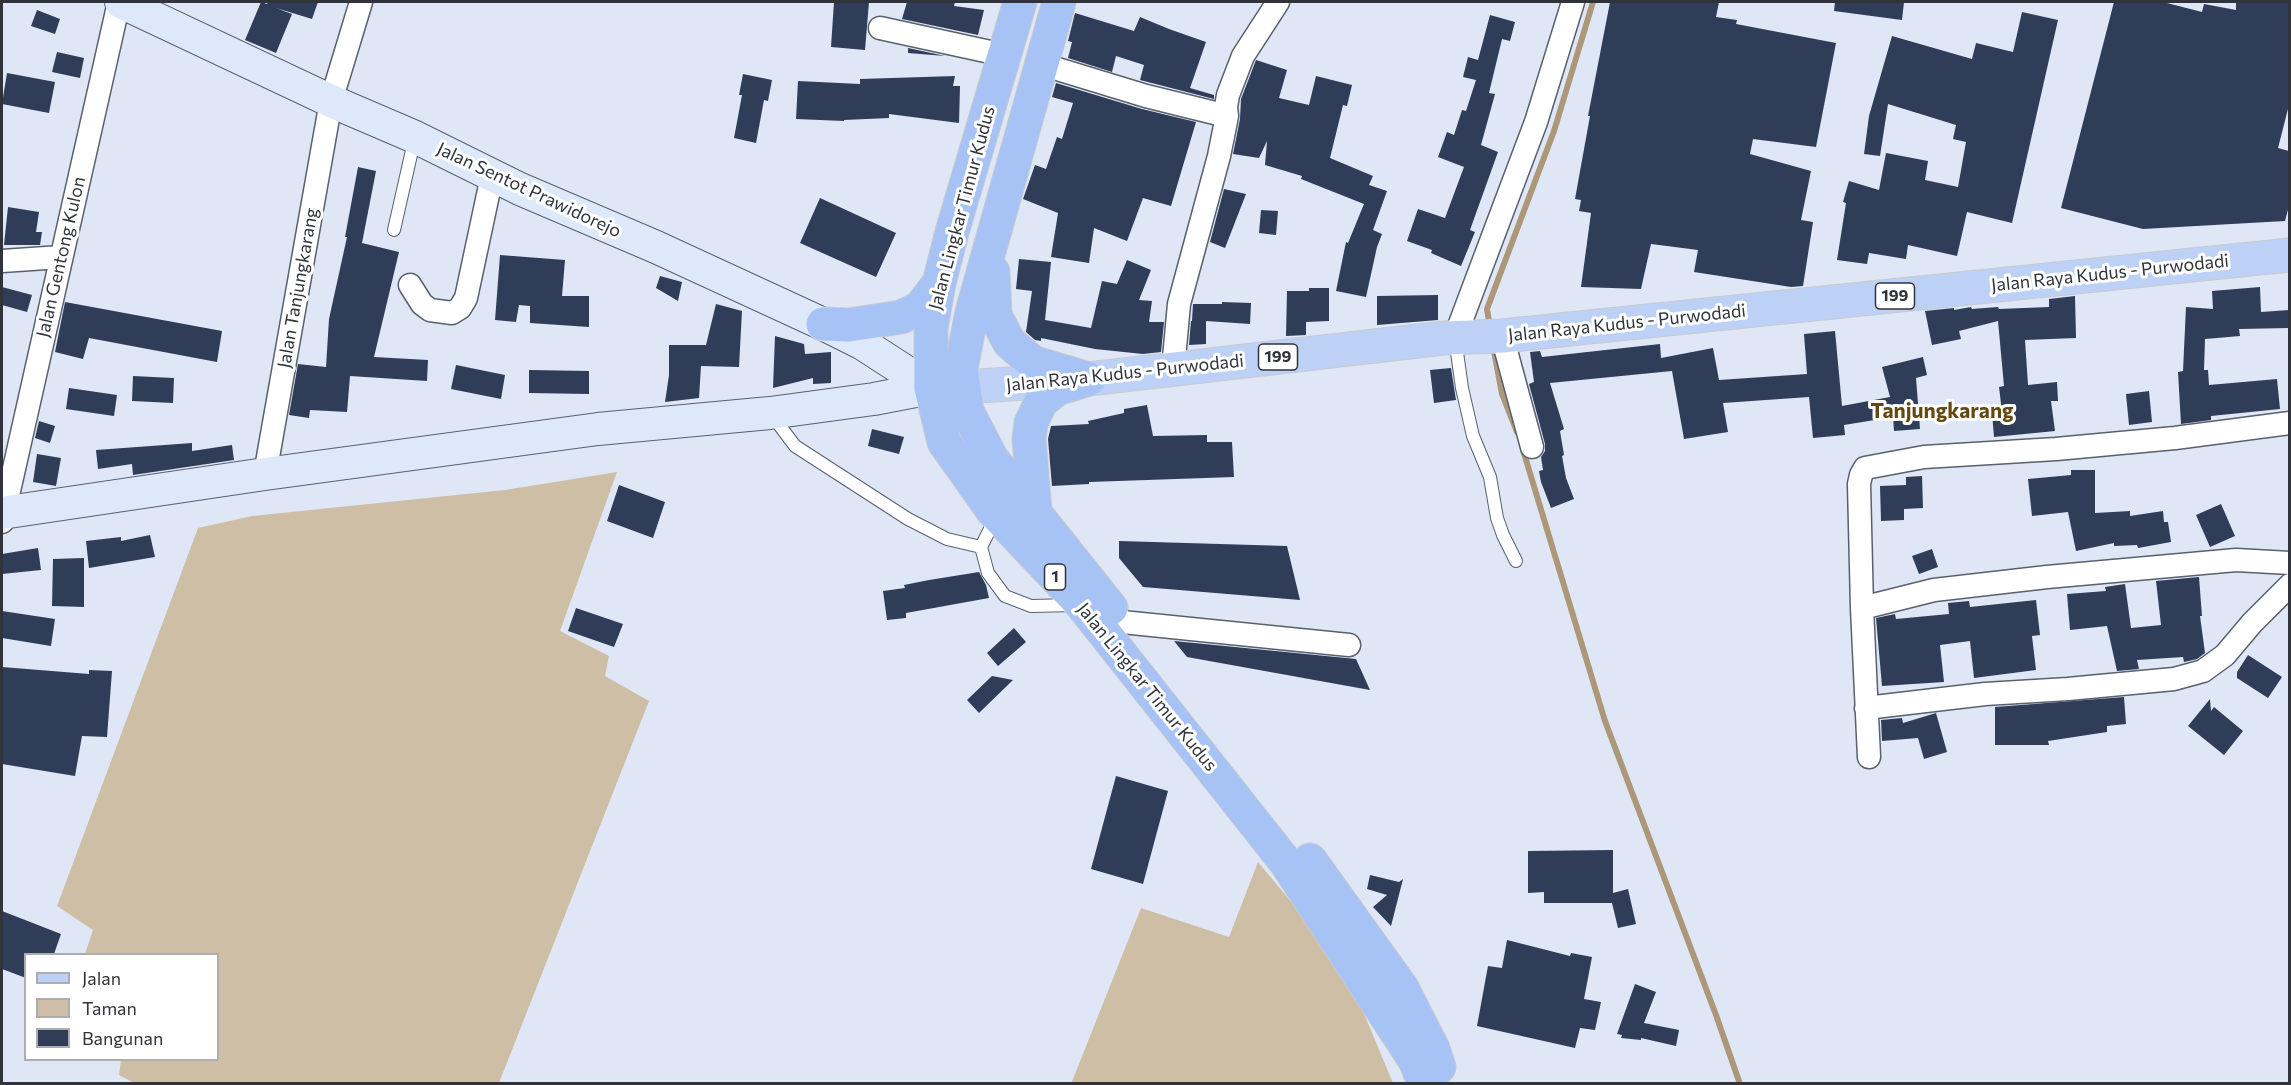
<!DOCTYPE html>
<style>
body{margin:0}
#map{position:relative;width:2291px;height:1085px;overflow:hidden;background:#dfe7f6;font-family:Commissioner,sans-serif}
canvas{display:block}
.frame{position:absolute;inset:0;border:3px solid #303339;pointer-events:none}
.legend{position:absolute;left:24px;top:953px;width:195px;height:108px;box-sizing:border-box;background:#fff;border:2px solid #acadb0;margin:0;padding:8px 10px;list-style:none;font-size:18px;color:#303339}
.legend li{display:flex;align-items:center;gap:12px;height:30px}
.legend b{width:30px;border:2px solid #acadb0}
</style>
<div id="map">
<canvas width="2291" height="1085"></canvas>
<div class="frame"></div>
<ul class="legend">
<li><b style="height:8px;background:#bdd1f7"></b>Jalan</li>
<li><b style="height:16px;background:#cebea6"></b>Taman</li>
<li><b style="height:16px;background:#2f3d58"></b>Bangunan</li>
</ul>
</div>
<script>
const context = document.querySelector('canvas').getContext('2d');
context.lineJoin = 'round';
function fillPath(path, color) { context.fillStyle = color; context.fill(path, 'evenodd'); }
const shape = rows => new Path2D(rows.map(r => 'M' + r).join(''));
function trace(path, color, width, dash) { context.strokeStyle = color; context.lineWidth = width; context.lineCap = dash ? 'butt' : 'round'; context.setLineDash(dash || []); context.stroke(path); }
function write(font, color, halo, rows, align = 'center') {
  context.font = font + ' Commissioner,sans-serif'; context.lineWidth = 6; context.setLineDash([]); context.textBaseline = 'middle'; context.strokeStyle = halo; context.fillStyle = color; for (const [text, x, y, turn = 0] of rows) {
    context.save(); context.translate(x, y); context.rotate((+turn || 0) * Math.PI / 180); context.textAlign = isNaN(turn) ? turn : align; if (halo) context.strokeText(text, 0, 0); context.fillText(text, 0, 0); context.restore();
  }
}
const green = shape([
 [617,472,560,631,609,656,605,676,649,701,499,1083,136,1084,119,1075,121,1060,218,1060,218,954,85,954,93,930,57,906,198,528,252,516,505,490],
 [1258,862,1323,940,1357,997,1393,1083,1071,1084,1141,908,1229,937]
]);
const stream = shape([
 [1490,327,1487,309,1554,131,1593,2],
 [1493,346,1502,394,1517,432],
 [1523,450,1605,721,1716,1015,1740,1084]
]);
const building = shape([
 [261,2,267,4,268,2,318,2,312,19,276,8,292,14,276,53,245,40],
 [834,2,869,2,865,50,831,47],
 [907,2,955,2,954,6,984,10,978,35,902,19],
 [1610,2,1719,2,1716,17,1737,20,1736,24,1836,43,1816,147,1753,139,1750,154,1811,171,1801,220,1813,222,1803,286,1791,287,1694,272,1698,250,1651,244,1641,289,1581,287,1591,213,1579,211,1581,200,1575,199,1590,116,1588,116],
 [1835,2,1904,2,1902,20,1834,11],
 [2114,2,2163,2,2202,12,2204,4,2236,10,2236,2,2289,2,2289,105,2278,148,2289,151,2289,206,2285,221,2143,229,2061,208],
 [37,10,60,19,55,34,31,26],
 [2022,12,2058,20,2012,223,1967,212,1957,256,1908,245,1906,259,1869,253,1867,264,1837,260,1846,203,1843,202,1849,181,1879,190,1886,153,1928,161,1925,180,1958,187,1966,142,1953,139,1956,125,1888,104,1880,156,1864,154,1869,116,1892,36,1972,59,1976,43,2013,52],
 [1075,13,1134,31,1140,17,1169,29,1206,42,1190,88,1214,95,1214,99,1140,80,1144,65,1116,56,1112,72,1068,58,1072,42,1068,41],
 [1490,15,1515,22,1510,41,1502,39,1489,93,1495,94,1481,145,1498,152,1470,230,1475,232,1461,266,1431,253,1432,250,1407,241,1418,209,1445,218,1464,167,1438,157,1447,132,1454,135,1462,110,1466,111,1476,80,1463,77,1468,57,1478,60],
 [908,48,945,56,908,53],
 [57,52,84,58,80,78,52,72],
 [1256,60,1287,70,1279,98,1309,105,1316,76,1352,85,1347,106,1343,105,1330,158,1373,176,1369,185,1387,191,1373,230,1382,234,1377,247,1366,297,1336,291,1346,242,1348,243,1364,204,1301,179,1302,176,1265,165,1267,141,1259,158,1233,154,1240,119,1241,99],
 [7,73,55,82,49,113,2,104],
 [743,74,772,80,768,101,764,100,756,143,734,138,742,95,739,95],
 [955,76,953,86,960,86,959,123,889,114,889,118,844,120,844,121,796,119,798,81,860,84,860,79],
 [1056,83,1142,109,1196,122,1171,206,1143,198,1127,241,1094,228,1089,263,1051,257,1058,213,1023,199,1035,165,1046,169,1057,137,1062,139,1073,103,1052,97],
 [358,167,376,171,362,243,399,252,374,357,428,360,427,381,350,376,347,412,310,410,309,418,289,415,298,364,326,367,329,319,347,237,345,237],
 [1224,189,1246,194,1225,248,1210,242],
 [820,198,896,233,876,277,800,243],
 [8,207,39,212,36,232,42,232,40,245,4,245],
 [1261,210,1278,211,1276,235,1259,233],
 [500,255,565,260,562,296,589,296,589,327,530,323,530,306,519,305,516,322,495,320],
 [1019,259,1051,262,1045,320,1091,328,1102,281,1117,284,1127,260,1151,270,1139,300,1152,301,1149,322,1164,322,1161,352,1143,354,1095,349,1041,338,1041,341,1035,340,1026,332,1032,291,1016,289],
 [660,276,682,282,678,301,656,288],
 [2,287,32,295,27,312,2,305],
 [2260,287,2261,312,2289,310,2289,328,2239,329,2240,336,2205,339,2204,370,2208,370,2209,385,2277,379,2280,409,2211,416,2211,420,2181,424,2178,372,2183,371,2186,307,2213,309,2212,291],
 [1309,288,1329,288,1329,321,1306,322,1306,335,1286,336,1287,291,1309,291],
 [1438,295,1438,320,1377,325,1377,296],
 [2075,296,2076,338,2025,340,2028,385,2057,382,2058,401,2051,401,2055,431,1994,437,1992,413,2002,412,1999,387,2004,386,1998,321,1959,331,1961,339,1932,345,1925,311,1954,308,1954,310,1971,307,1972,309,1998,307,1999,309,2049,307,2049,299],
 [65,302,222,331,217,362,89,338,83,359,55,352],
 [1222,302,1251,303,1250,324,1206,321,1206,344,1189,345,1191,321,1202,321,1192,321,1193,304,1222,304],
 [716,304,742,311,739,367,701,366,699,398,665,402,669,375,669,345,706,345],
 [1835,331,1842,406,1890,397,1882,367,1923,357,1927,375,1916,378,1920,429,1894,431,1893,417,1844,425,1845,435,1813,438,1809,397,1723,403,1728,432,1684,439,1672,371,1550,383,1564,429,1560,431,1564,455,1562,456,1566,478,1574,499,1551,508,1541,482,1539,471,1543,470,1541,457,1545,451,1545,444,1529,384,1534,382,1530,352,1540,351,1542,357,1660,344,1661,358,1713,348,1719,380,1807,374,1804,334],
 [775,336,804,344,805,354,831,352,831,383,813,384,813,378,773,388],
 [456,365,505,375,501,399,451,389],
 [1451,368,1456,400,1434,403,1430,370],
 [529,370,589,371,589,394,529,393],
 [133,376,174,378,173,403,132,401],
 [69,388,117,395,114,416,66,409],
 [2149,391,2152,422,2129,425,2126,394],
 [1147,405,1153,436,1207,435,1207,442,1232,442,1234,477,1089,482,1089,484,1052,486,1048,439,1051,426,1089,424,1088,421,1124,413,1124,409],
 [39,421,55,426,50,443,35,438],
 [872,429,904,437,899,454,868,446],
 [192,443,192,451,232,445,234,460,133,475,132,464,98,469,96,450],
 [37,454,61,458,56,486,33,482],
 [2071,470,2095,470,2095,513,2130,511,2130,516,2163,511,2164,522,2168,522,2171,542,2138,548,2137,545,2114,546,2114,543,2076,551,2068,512,2032,516,2028,479,2071,475],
 [1922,476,1923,508,1904,509,1904,520,1881,521,1880,486,1906,485,1906,477],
 [619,485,665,502,653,538,607,521],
 [2221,504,2235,536,2210,547,2196,515],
 [150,535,155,557,89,568,86,541,121,537,121,541],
 [1119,541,1287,546,1300,600,1143,587,1119,558],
 [38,548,41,570,2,574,2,554],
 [1932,549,1938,567,1919,574,1912,556],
 [84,558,84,607,52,606,53,559],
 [979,572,986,585,989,598,906,613,906,618,887,620,883,591,905,588,904,585,929,580],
 [2199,577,2202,616,2200,616,2205,653,2197,659,2184,662,2183,657,2137,660,2139,669,2117,671,2107,626,2070,630,2067,594,2106,591,2105,587,2125,584,2131,628,2161,625,2156,581],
 [2036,600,2040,635,2032,636,2036,670,1974,678,1970,641,1940,645,1944,682,1882,686,1876,618,1895,614,1896,619,1949,614,1948,603,1969,601,1970,607],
 [576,608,623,624,614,647,568,631],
 [2,611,55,619,51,646,2,638],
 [1014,628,1026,642,998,666,987,653],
 [1174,641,1356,659,1370,690,1187,657],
 [2248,655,2282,677,2268,698,2237,678,2237,672],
 [2,667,89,674,89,670,112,671,107,737,82,736,75,776,2,764],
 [992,676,1013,680,979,713,967,700],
 [2124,697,2126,724,2107,726,2107,732,2048,741,2049,745,1995,745,1995,707],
 [2210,699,2211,711,2214,707,2243,731,2224,755,2188,726],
 [1936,713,1947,752,1924,759,1918,738,1882,741,1881,720,1902,718,1903,723],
 [1116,776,1168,791,1143,884,1091,869],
 [1613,850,1613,893,1628,889,1636,924,1618,928,1612,903,1544,903,1544,892,1528,893,1528,851],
 [1370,875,1399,882,1403,879,1391,926,1373,907,1387,895,1367,889],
 [2,911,61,934,54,954,26,954,26,978,2,969],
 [1507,940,1570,956,1571,953,1592,957,1584,999,1601,1002,1595,1030,1580,1028,1575,1048,1477,1026,1488,966,1502,968],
 [1635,984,1656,992,1644,1023,1679,1030,1676,1046,1641,1038,1641,1040,1621,1038,1622,1035,1617,1034]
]);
const service = shape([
 [394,230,415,137],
 [1455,338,1462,388,1473,436,1490,477,1497,518,1503,535,1516,561],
 [771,414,795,446,908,519,947,539,981,547],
 [993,518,993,523,981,547,988,573,1005,596,1031,606,1075,605]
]);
const minor = shape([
 [880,28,1004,55],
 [1041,64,1146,96,1227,116],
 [2,261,61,257],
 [410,285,422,304,430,310,452,313,460,308,466,298,492,176],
 [1502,336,1532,447],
 [1455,337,1536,122,1573,2],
 [1173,369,1179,304,1219,156,1227,116,1226,107,1228,95,1243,56,1278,2],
 [265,474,331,101,361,2],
 [2,522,119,2],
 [1862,608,1934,590,2047,577,2236,560,2290,563],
 [1122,622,1349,645],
 [1866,708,1985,694,2068,689,2174,679,2203,671,2225,655,2252,623,2290,585],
 [1869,757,1862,608,1859,484,1861,475,1865,468,1924,457,2056,449,2175,438,2290,423]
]);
const secondary = shape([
 [121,2,331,101,415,137,520,189,656,247,823,324,863,344,931,388],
 [2,513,265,474,598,429,770,413,874,399,931,388,956,387]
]);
const primary = shape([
 [963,387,1089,379,1444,338,1502,336,2290,255]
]);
const trunk = shape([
 [1020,2,952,232,939,283,931,328,931,388,944,442,993,511,1082,605,1287,864,1416,1062,1424,1084],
 [1059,2,972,312,961,369,967,411,992,459,1111,608],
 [993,272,995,315,1009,342,1032,362,1089,379],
 [823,324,849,325,901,317,920,308,939,283],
 [1035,512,1029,439,1031,423,1041,402,1057,389,1089,379],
 [1310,860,1402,988,1433,1049,1439,1067]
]);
const shields = [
 [1895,296,39],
 [1278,357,39],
 [1055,577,21]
];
const shieldNames = [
 ["199",1895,296],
 ["199",1278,357],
 ["1",1055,577]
];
const streetNames = [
 ["Jalan Sentot Prawidorejo",529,190,25],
 ["Jalan Lingkar Timur Kudus",962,208,-75],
 ["Jalan Gentong Kulon",61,257,-77],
 ["Jalan Raya Kudus - Purwodadi",2110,273,-6],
 ["Jalan Tanjungkarang",298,288,-80],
 ["Jalan Raya Kudus - Purwodadi",1627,323,-6],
 ["Jalan Raya Kudus - Purwodadi",1125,373,-6],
 ["Jalan Lingkar Timur Kudus",1147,687,51]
];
const quarterNames = [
 ["Tanjungkarang",1942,411]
];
fillPath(green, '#cebea6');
trace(stream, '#ac9878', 6);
fillPath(building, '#2f3d58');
trace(service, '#59606d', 14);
trace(minor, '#59606d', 25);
trace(secondary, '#59606d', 34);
trace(primary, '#c9cacc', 35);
trace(trunk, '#c9cacc', 35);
trace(service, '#fff', 12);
trace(minor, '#fff', 22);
trace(secondary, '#dee8fb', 32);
trace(primary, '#bdd1f7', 33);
trace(trunk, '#a7c2f4', 33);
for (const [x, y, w] of shields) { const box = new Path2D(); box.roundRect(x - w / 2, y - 13, w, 26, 4.5); context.fillStyle = '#fff'; context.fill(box); trace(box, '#303339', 1.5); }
write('bold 16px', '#303339', null, shieldNames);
write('18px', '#303339', '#fff', streetNames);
write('bold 21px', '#65480f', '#fff', quarterNames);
</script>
